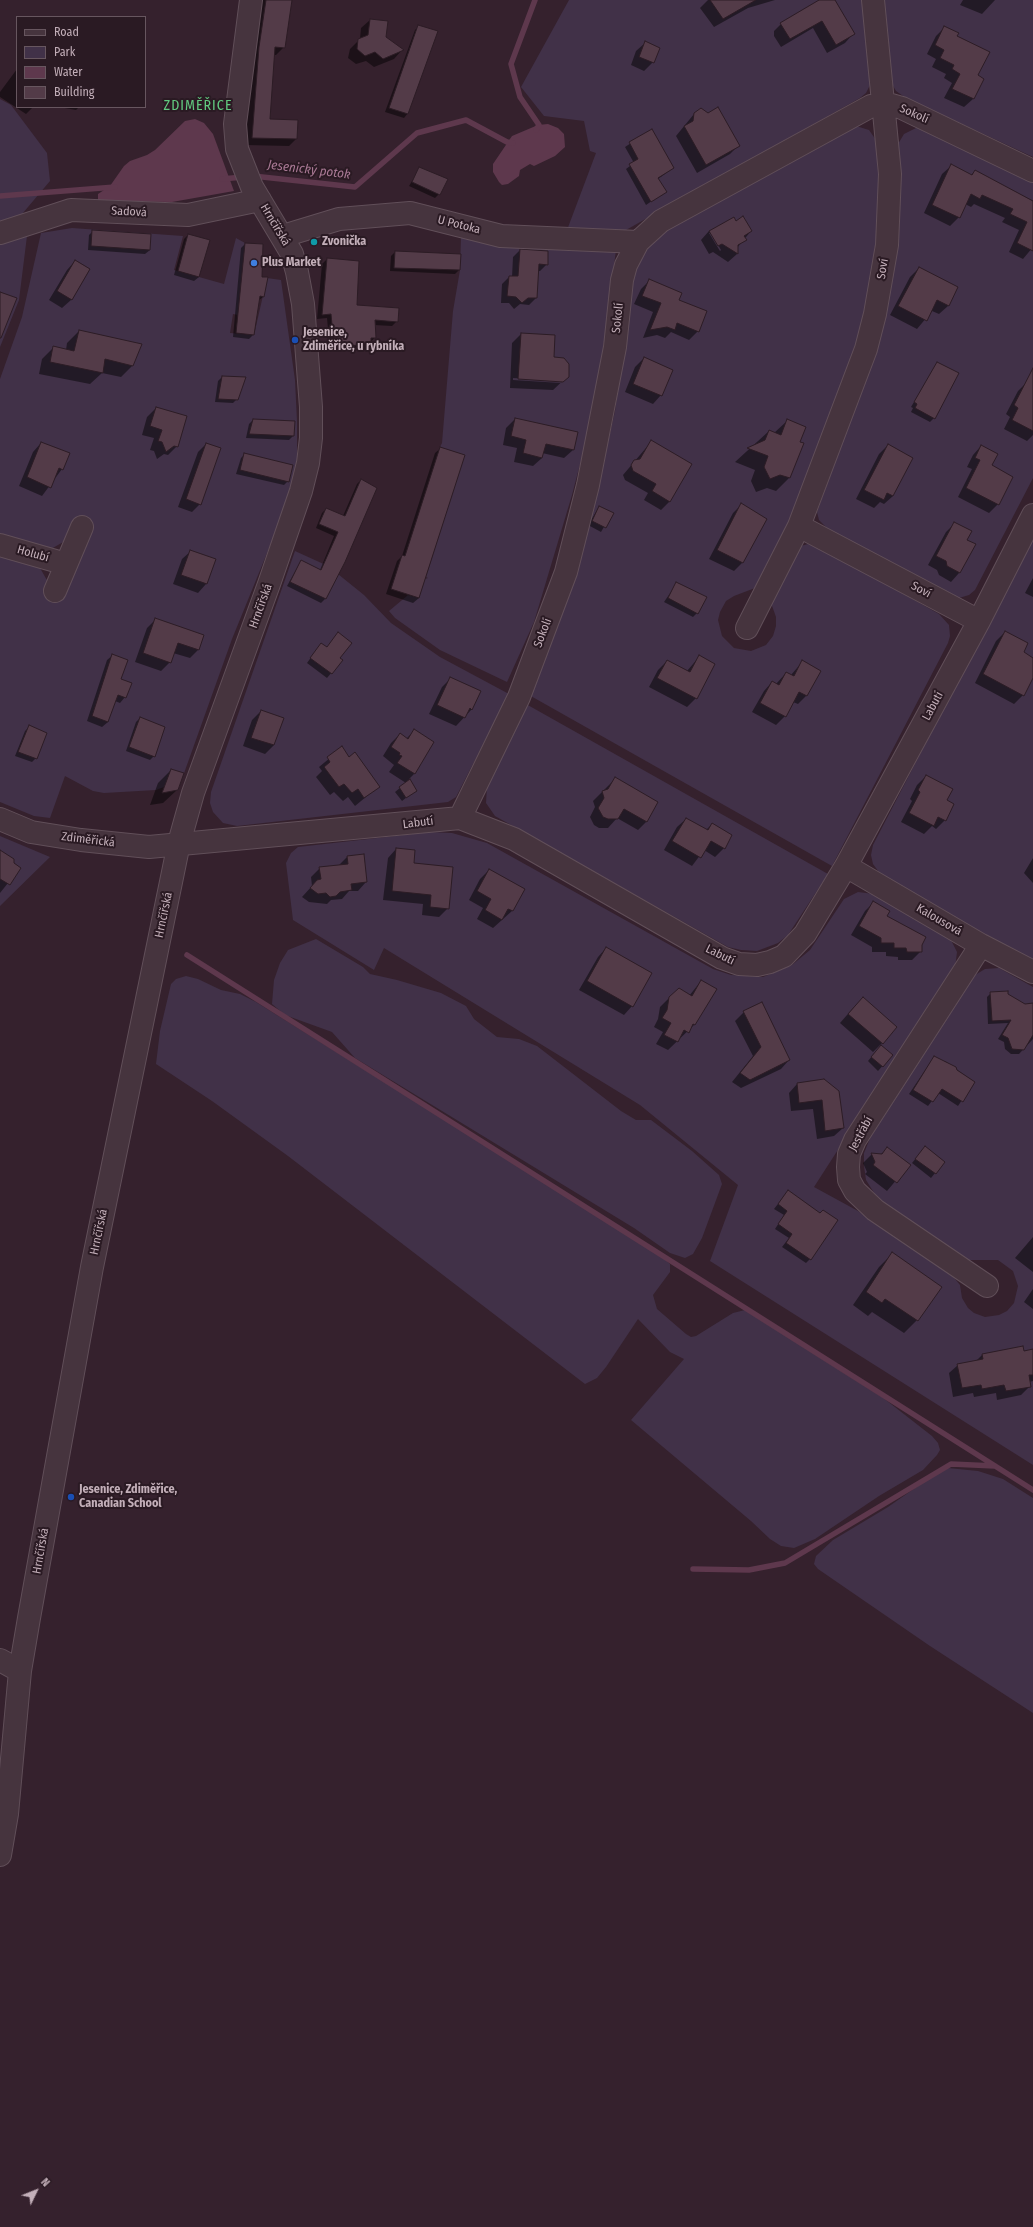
<!DOCTYPE html>
<meta charset="utf-8">
<style>
body{margin:0}
#map{position:relative;width:1033px;height:2227px;overflow:hidden;background:#35212d;font-family:"Fira Sans Condensed",sans-serif}
canvas{display:block}
.legend{position:absolute;left:16px;top:16px;width:130px;height:92px;box-sizing:border-box;background:#2a1a23;border:1px solid #67565f;margin:0;padding:5px 7px;list-style:none;font-size:12px;color:#c3afb9}
.legend li{display:flex;align-items:center;gap:8px;height:20px}
.legend b{width:20px;border:1px solid #67565f}
.north{position:absolute;left:16px;top:2171px;width:40px;height:40px;-webkit-text-stroke:3px #2a1a23;paint-order:stroke;rotate:47deg;font-size:11px;font-weight:700;line-height:16px;text-align:center;color:#c3afb9}
.north::after{content:'';display:block;margin:auto;width:14px;height:18px;background:#c3afb9;clip-path:polygon(50% 0,100% 100%,50% 72%,0 100%)}
</style>
<div id="map">
<canvas width="1033" height="2227"></canvas>
<ul class="legend">
<li><b style="height:5px;background:#46343e"></b>Road</li>
<li><b style="height:11px;background:#413148"></b>Park</li>
<li><b style="height:11px;background:#5e384d"></b>Water</li>
<li><b style="height:11px;background:#533b48"></b>Building</li>
</ul>
<div class="north">N</div>
</div>
<script>
const context = document.querySelector('canvas').getContext('2d');
context.lineJoin = 'round';
function fillPath(path, color) { context.fillStyle = color; context.fill(path, 'evenodd'); }
const shape = rows => new Path2D(rows.map(r => 'M' + r).join(''));
function trace(path, color, width, dash) { context.strokeStyle = color; context.lineWidth = width; context.lineCap = dash ? 'butt' : 'round'; context.setLineDash(dash || []); context.stroke(path); }
function write(font, color, halo, rows, align = 'center') {
  context.font = font + ' "Fira Sans Condensed",sans-serif'; context.lineWidth = 4; context.setLineDash([]); context.textBaseline = 'middle'; context.strokeStyle = halo; context.fillStyle = color; for (const [text, x, y, turn = 0] of rows) {
    context.save(); context.translate(x, y); context.rotate((+turn || 0) * Math.PI / 180); context.textAlign = isNaN(turn) ? turn : align; if (halo) context.strokeText(text, 0, 0); context.fillText(text, 0, 0); context.restore();
  }
}
const green = shape([
 [569,0,864,0,870,85,866,93,860,98,626,230,567,230,596,153,590,151,584,121,544,116,521,87],
 [884,0,1033,0,1033,157,906,98,896,91,892,84],
 [0,99,11,105,47,153,50,181,17,220,0,226],
 [856,126,869,130,876,140,880,205,869,297,856,345,785,534,755,588,734,596,726,601,720,612,718,620,722,636,734,648,751,651,766,645,773,636,776,626,776,617,771,603,801,546,808,544,819,546,939,614,949,625,950,636,948,643,832,866,529,695,589,526,615,411,632,283,635,271,645,251,665,231],
 [916,128,922,128,1033,179,1033,478,975,590,969,595,959,598,828,529,819,520,817,512,875,351,898,144,904,134],
 [72,228,183,236,174,270,224,284,236,238,245,243,238,315,233,314,230,333,254,335,267,278,281,280,295,380,297,421,297,466,285,509,232,639,178,790,162,793,164,787,156,790,104,793,93,791,65,776,50,818,34,816,0,802,0,555,40,568,48,582,65,541,51,549,0,538,0,379,22,317,41,233],
 [75,260,90,269,72,300,57,291],
 [27,236,19,300,0,347,0,244],
 [461,236,616,250,596,403,572,495,534,622,507,682,440,650,395,618,389,611,408,595,419,598,425,579,428,578,426,577,464,455,440,447,442,443,453,311,460,270],
 [1033,536,1033,963,881,875,873,864,871,855,873,845],
 [295,551,328,566,364,595,391,623,440,657,509,694,456,797,448,802,237,826,223,823,213,812,210,803,211,792],
 [526,704,828,874,788,935,778,943,757,951,741,950,728,947,495,816,486,803,487,786],
 [430,832,452,833,487,843,713,969,731,975,763,977,792,965,810,950,844,899,858,892,874,894,951,940,957,952,955,968,814,1187,858,1211,951,1274,960,1285,962,1298,968,1308,974,1313,985,1317,999,1315,1007,1311,1014,1303,1018,1286,1013,1271,998,1260,968,1260,885,1205,876,1196,866,1180,864,1166,864,1153,871,1136,975,975,985,969,999,968,1033,987,1033,1465,710,1261,738,1185,640,1105,384,948,374,970,293,920,286,863,291,853,298,847],
 [0,836,50,857,0,906],
 [316,939,363,967,370,974,397,980,441,993,466,1006,474,1019,497,1037,519,1039,537,1046,621,1111,636,1120,651,1120,692,1151,719,1175,722,1184,702,1238,693,1254,685,1258,670,1253,634,1228,355,1058,332,1032,285,1015,272,1004,274,980,280,963,288,950],
 [186,976,198,979,221,990,240,994,256,1002,657,1252,670,1264,670,1272,653,1295,657,1309,686,1334,691,1337,696,1336,733,1313,745,1310,882,1397,932,1436,938,1443,940,1450,937,1455,923,1470,879,1496,815,1539,794,1548,781,1546,770,1539,751,1521,631,1420,684,1359,670,1352,638,1319,606,1367,597,1378,585,1384,288,1156,212,1101,156,1064,160,1031,171,984,176,979],
 [948,1468,978,1471,1003,1479,1033,1498,1033,1713,930,1646,818,1569,814,1564,816,1556,833,1540,888,1507,935,1474]
]);
const water = shape([
 [195,119,204,123,213,134,234,191,172,202,98,201,98,194,110,186,124,166,130,161,147,155,155,150,185,121],
 [548,124,558,128,564,134,565,147,555,156,534,166,530,164,520,170,519,176,508,184,502,185,499,182,493,172,493,164,512,136,538,125]
]);
const shadow = shape([
 [259,0,291,0,284,47,276,55,273,55,268,120,296,139,289,146,245,145,252,55],
 [708,0,775,0,748,8,714,27,700,8],
 [821,0,833,0,853,34,845,43,827,53,813,28,781,47,774,36,774,31,783,22],
 [963,0,995,0,982,14,960,5],
 [370,20,385,38,402,50,394,59,374,67,366,61,356,64,348,58,350,49,360,39,361,28],
 [419,26,408,113,404,118,385,112,415,30],
 [945,27,956,37,977,76,983,79,973,99,964,107,944,98,952,83,944,78,946,74,932,67,936,59,927,54,936,36],
 [645,43,653,62,644,71,631,65,636,51],
 [17,69,17,107,33,107,26,114,0,97,0,92],
 [59,107,79,107,76,110],
 [694,114,708,114,738,146,730,154,697,173,676,136],
 [651,130,673,168,658,179,665,192,646,205,626,169,634,163,625,147],
 [951,166,971,175,975,171,1033,201,1033,247,1023,259,1009,252,1019,230,1002,222,1005,218,974,204,971,207,965,204,959,217,950,226,924,213,942,174],
 [420,168,439,194,435,198,409,186],
 [735,222,751,231,737,248,737,254,728,262,713,252,709,254,701,240,709,231],
 [709,233,711,233,721,250,720,251],
 [93,231,150,250,145,254,88,250,89,235],
 [188,235,199,277,194,281,174,275,184,239],
 [245,244,263,297,258,301,253,335,249,339,233,337,241,248],
 [520,250,547,264,540,271,537,271,536,298,529,305,520,304,514,309,509,303,501,303,502,284,509,277,512,277,513,257],
 [395,252,459,270,455,274,390,271,391,256],
 [327,259,356,306,397,321,392,326,374,325,375,337,365,349,330,351,327,318,317,319,322,264],
 [75,261,89,269,71,300,62,308,49,300,67,270],
 [919,268,957,288,948,306,939,314,932,311,917,329,890,315,910,277],
 [650,280,678,301,698,331,689,340,671,332,665,338,657,335,643,338,653,312,634,304,641,289],
 [79,331,132,366,121,377,102,373,90,384,39,374,42,359,54,347,66,350,67,343],
 [521,334,553,358,568,376,553,390,510,388,512,343],
 [513,378,561,381,561,383,513,380],
 [644,358,661,395,653,404,625,392,635,367],
 [937,363,934,418,930,422,911,412,913,408,911,407],
 [222,377,237,399,233,403,215,402,218,381],
 [1027,382,1033,385,1033,435,1027,441,1004,429,1010,417,1006,414,1018,391],
 [156,408,177,446,168,455,164,454,157,459,154,451,150,450,154,438,142,435,147,417],
 [515,419,573,450,564,458,542,453,542,458,533,466,514,462,517,448,503,445,506,428],
 [253,420,293,436,289,440,246,438,249,424],
 [787,421,799,443,802,444,789,478,776,491,767,488,756,492,751,481,755,470,735,462,769,431,774,433],
 [651,442,670,501,661,510,644,500,648,493,625,480,623,475],
 [41,443,62,469,42,496,19,486,33,452],
 [206,444,200,504,192,512,178,507,198,452],
 [888,445,893,496,884,504,880,502,874,508,856,499,879,454],
 [981,446,990,466,998,504,989,513,958,497,972,469,967,467,973,455],
 [441,448,419,598,413,603,386,594,397,561,402,556,435,453],
 [245,454,288,481,284,485,236,474,241,458],
 [361,480,344,562,325,599,321,603,287,586,301,561,320,570,334,536,316,528,322,513,326,509,343,516,357,484],
 [742,504,765,519,742,563,734,571,709,559,733,513],
 [599,507,612,513,601,532,588,525],
 [955,523,966,540,974,545,959,573,951,582,939,575,937,570,928,565,946,532],
 [191,551,215,559,206,584,198,593,173,584,182,559],
 [1033,578,1033,597,1025,593],
 [677,583,697,613,693,617,664,602],
 [156,619,198,650,190,658,173,653,170,662,161,671,135,662,147,628],
 [1005,632,1022,652,1033,659,1033,676,1023,695,1014,704,975,683,996,641],
 [317,649,342,660,327,678,307,663],
 [113,655,125,697,120,703,115,701,108,722,102,727,87,721,107,660],
 [699,657,696,698,687,707,649,687,658,670,667,661,687,671],
 [803,661,806,696,798,704,793,702,785,716,776,725,752,712,764,691,772,682,776,684,786,673,791,675],
 [451,678,472,709,456,726,429,714,442,687],
 [261,711,283,718,274,745,265,754,243,746,252,720],
 [140,718,154,756,150,760,126,751,136,722],
 [29,727,36,758,32,762,15,756,25,731],
 [414,731,433,742,414,774,409,779,416,790,402,801,395,792,406,783,389,772,394,765,383,756,391,743,400,734,406,739],
 [342,748,349,758,378,787,355,806,348,797,343,801,334,792,330,795,316,777,322,771,319,767],
 [171,770,177,790,163,803,150,805,158,783],
 [926,776,946,801,945,820,936,829,932,826,924,834,901,822,912,801,910,799,917,785],
 [615,779,647,821,638,830,617,818,608,828,599,828,594,825,590,817,595,807,593,801],
 [686,819,706,830,712,824,724,848,715,857,704,850,692,866,664,850,677,827],
 [396,849,413,864,448,908,439,917,422,915,423,904,383,900,388,858],
 [0,851,20,868,0,893],
 [364,855,366,882,358,891,349,891,342,899,331,900,327,904,309,902,302,897,312,886,311,877,320,868,338,866,347,857],
 [1033,858,1033,883,1024,873],
 [489,870,524,890,512,911,493,928,477,919,483,908,469,900,480,879],
 [873,903,886,917,921,945,921,951,912,960,898,960,898,957,886,956,886,952,872,952,872,947,851,935,865,911],
 [606,948,632,1006,624,1015,579,990,598,957],
 [701,981,715,990,694,1025,668,1050,656,1044,663,1032,654,1027,658,1019,660,1007,669,998,689,996],
 [991,993,1007,995,1025,1005,1033,1005,1033,1039,1019,1054,1011,1054,1005,1049,1004,1042,998,1039,1008,1023,988,1024,987,997],
 [854,1007,882,1043,873,1052,840,1023],
 [744,1012,789,1060,781,1069,741,1088,732,1082,753,1056,735,1021],
 [877,1050,892,1055,878,1071,868,1061],
 [934,1057,941,1062,945,1061,974,1082,958,1106,938,1093,928,1106,909,1094],
 [823,1080,843,1128,834,1136,817,1139,813,1109,791,1111,789,1093,797,1084],
 [925,1147,944,1162,931,1178,912,1163],
 [887,1149,909,1165,887,1191,865,1174,867,1172,863,1163,872,1154,880,1155],
 [788,1191,820,1214,810,1259,806,1263,782,1247,789,1238,775,1229,784,1215,774,1209],
 [1033,1237,1033,1272,1015,1258],
 [892,1254,917,1320,904,1333,872,1312,868,1316,853,1305,879,1267],
 [1033,1289,1033,1309,1024,1302],
 [1033,1350,1033,1381,1029,1382,1030,1386,1021,1395,997,1400,996,1393,974,1397,973,1393,953,1397,949,1373,958,1365,976,1361,982,1355]
]);
const stream = shape([
 [535,0,511,64,520,97,539,125,536,130],
 [253,176,355,187,417,133,466,120,507,142,513,143],
 [222,179,243,177],
 [0,196,115,187],
 [187,955,1033,1490],
 [693,1569,749,1570,785,1563,951,1464,995,1466]
]);
const building = shape([
 [266,0,292,0,285,48,275,47,270,119,298,120,297,139,252,138,259,47,266,0],
 [710,0,756,0,723,19,710,0],
 [819,0,835,0,855,34,836,45,822,21,790,39,780,23,819,0],
 [370,19,388,21,386,37,404,50,383,59,375,52,365,56,357,49,358,39,368,35,370,19],
 [418,25,438,31,408,114,389,108,418,25],
 [944,26,959,33,957,36,990,52,978,75,984,79,974,99,952,89,960,74,952,69,954,65,940,58,944,50,935,45,944,26],
 [645,41,660,48,654,63,639,57,645,41],
 [718,107,740,146,706,165,684,126,693,121,694,113,701,108,708,113,718,107],
 [652,129,674,168,658,178,667,192,651,202,629,164,638,159,629,142,652,129],
 [951,164,972,175,975,170,1033,201,1033,251,1017,243,1027,222,1010,214,1013,209,982,195,980,199,971,194,960,218,932,205,951,164],
 [419,167,448,179,440,195,412,182,419,167],
 [743,216,752,231,744,236,747,240,738,245,738,254,722,244,718,246,709,231,734,217,736,221,743,216],
 [92,230,151,234,150,250,91,246,92,230],
 [188,234,210,240,199,277,178,271,188,234],
 [245,243,263,244,262,277,268,277,264,297,260,296,254,335,236,333,245,243],
 [520,249,548,251,548,265,539,264,537,298,528,298,522,303,516,297,507,296,509,276,518,276,520,249],
 [395,251,461,254,460,270,394,268,395,251],
 [327,258,359,261,357,305,399,308,398,322,375,320,376,338,371,338,371,344,334,347,331,314,322,315,327,258],
 [75,260,90,269,72,300,57,291,75,260],
 [919,267,958,287,949,306,937,300,927,321,898,306,919,267],
 [649,279,682,293,679,300,707,311,699,332,677,323,675,330,667,327,650,330,661,303,642,296,649,279],
 [0,292,17,298,1,338,0,338,0,292],
 [79,330,142,344,133,366,105,359,103,373,50,362,53,346,74,351,79,330],
 [521,333,555,335,554,357,564,358,569,364,569,377,563,382,518,379,521,333],
 [644,357,673,370,662,396,633,384,644,357],
 [937,362,959,373,935,419,915,408,917,404,914,402,937,362],
 [1033,368,1033,431,1012,420,1018,408,1014,405,1033,368],
 [222,376,246,377,238,400,218,399,222,376],
 [156,407,187,416,178,447,174,446,166,452,162,442,158,441,162,430,150,426,156,407],
 [515,418,578,432,574,450,546,444,542,458,523,453,526,440,511,436,515,418],
 [253,419,295,421,294,436,249,434,253,419],
 [787,419,806,427,800,442,804,443,790,478,780,475,770,479,764,467,768,456,747,448,765,440,769,430,781,435,787,419],
 [651,440,692,464,670,502,652,491,656,484,633,471,631,465,634,460,640,459,651,440],
 [41,442,70,453,63,470,59,468,51,488,27,477,41,442],
 [206,443,221,448,201,505,186,499,206,443],
 [888,444,913,458,893,496,887,493,884,500,864,490,888,444],
 [981,445,998,454,992,465,1013,477,999,505,966,488,980,460,975,458,981,445],
 [440,447,465,455,419,598,391,589,402,555,405,556,440,447],
 [244,453,293,465,289,482,240,470,244,453],
 [361,479,377,488,345,562,326,599,290,582,301,560,321,570,338,532,319,524,326,508,345,516,361,479],
 [741,503,767,519,743,563,717,550,741,503],
 [599,506,614,513,606,528,592,521,599,506],
 [954,522,972,531,967,540,976,544,960,573,947,566,946,561,936,556,954,522],
 [190,550,216,559,207,584,181,575,190,550],
 [676,582,707,597,698,614,668,598,676,582],
 [155,618,204,635,199,650,178,643,171,663,143,653,155,618],
 [1005,631,1028,643,1024,652,1033,658,1033,678,1024,696,983,674,1005,631],
 [338,632,352,643,340,658,343,660,332,674,310,658,321,643,327,647,338,632],
 [112,654,128,660,121,679,132,683,126,698,118,695,108,722,92,716,112,654],
 [699,655,715,664,697,699,657,678,667,660,690,672,699,655],
 [802,660,821,671,807,696,799,692,786,717,760,703,772,681,779,685,786,672,794,676,802,660],
 [450,677,481,691,472,710,470,708,465,718,437,705,450,677],
 [261,710,284,718,274,745,251,738,261,710],
 [140,717,165,727,155,757,129,747,140,717],
 [29,725,47,733,37,759,18,752,29,725],
 [414,729,434,742,415,774,397,763,402,756,399,755,400,753,391,747,400,733,408,739,414,729],
 [342,746,349,757,355,752,380,787,364,798,358,789,352,793,344,784,339,787,324,767,330,762,327,757,342,746],
 [171,769,184,773,178,790,162,793,171,769],
 [926,775,953,789,947,800,954,804,946,821,938,817,934,826,909,813,920,792,918,790,926,775],
 [615,777,658,802,647,822,624,809,618,819,608,819,603,817,598,808,604,798,602,791,608,789,615,777],
 [410,779,417,791,406,798,399,787,410,779],
 [686,818,708,830,712,823,732,835,725,849,711,841,701,858,672,841,686,818],
 [396,848,415,850,414,863,453,867,449,909,430,907,431,895,392,891,396,848],
 [0,850,14,859,14,863,21,868,10,885,0,879,0,850],
 [364,854,367,882,351,884,352,890,340,892,336,896,330,897,326,893,318,894,310,888,317,880,321,879,319,867,348,864,347,856,364,854],
 [489,869,525,889,513,911,508,909,502,920,485,910,491,899,477,891,489,869],
 [873,901,890,911,887,916,926,937,922,945,922,952,907,952,906,948,894,948,894,943,881,943,881,938,859,926,873,901],
 [606,947,652,973,633,1007,587,981,606,947],
 [701,980,717,989,695,1025,693,1024,689,1033,684,1030,678,1042,664,1035,671,1023,662,1018,667,1010,669,997,679,988,692,996,701,980],
 [1008,991,1008,994,1025,1004,1033,1003,1033,1035,1024,1050,1012,1049,1008,1038,1002,1035,1011,1020,992,1021,990,992,1008,991],
 [863,997,897,1027,883,1044,848,1014,863,997],
 [762,1002,790,1060,750,1080,740,1073,761,1047,743,1011,762,1002],
 [881,1045,893,1055,883,1067,871,1057,881,1045],
 [934,1056,956,1067,957,1070,975,1082,963,1102,942,1089,933,1102,913,1090,934,1056],
 [824,1079,839,1091,844,1128,825,1131,822,1100,799,1103,797,1083,824,1079],
 [925,1146,945,1162,936,1174,915,1159,925,1146],
 [887,1147,911,1165,897,1183,873,1165,875,1162,871,1153,882,1154,887,1147],
 [788,1190,820,1213,823,1210,838,1220,811,1260,786,1243,792,1234,778,1224,787,1211,778,1204,788,1190],
 [892,1252,942,1287,918,1321,885,1299,882,1303,866,1292,892,1252],
 [1023,1346,1024,1351,1033,1349,1033,1375,1029,1375,1031,1387,1006,1391,1004,1385,982,1389,981,1385,962,1388,957,1364,983,1359,982,1354,1023,1346]
]);
const minor = shape([
 [0,233,71,210,188,215,260,200],
 [283,236,339,219,410,213,501,236,638,242],
 [799,526,979,621],
 [0,545,66,564],
 [55,591,82,527],
 [747,628,799,526,866,349,875,314,887,245,890,174,873,0],
 [460,818,519,697,566,572,588,485,615,347,622,280,626,265,638,242,661,221,871,106,888,104,902,108,1033,171],
 [0,819,31,832,81,840,149,847,460,818,514,839,722,958,739,964,757,965,770,962,784,956,805,934,846,866,979,621,1033,515],
 [846,866,981,945,1033,972],
 [981,945,855,1140,849,1154,848,1167,849,1180,855,1191,875,1210,987,1286],
 [0,1660,20,1671],
 [0,1855,7,1814,20,1671,29,1618,92,1267,179,843,193,793,269,584,301,491,308,463,311,438,311,407,303,304,297,272,292,254,252,187,237,149,235,124,251,0]
]);
const markers = [
 [314,242,4,"#0f9aa8"],
 [254,263,4,"#3f7fe0"],
 [295,340,4,"#1a4fb4"],
 [71,1497,4,"#1a4fb4"]
];
const streetNames = [
 ["Sokolí",914,114,24],
 ["Sadová",129,212,3],
 ["Hrnčířská",275,225,59],
 ["U Potoka",459,225,14],
 ["Soví",883,269,-81],
 ["Sokolí",618,318,-84],
 ["Holubí",33,554,16],
 ["Soví",921,590,28],
 ["Hrnčířská",261,606,-70],
 ["Sokolí",543,633,-69],
 ["Labutí",933,706,-62],
 ["Labutí",418,823,-7],
 ["Zdiměřická",88,840,7],
 ["Hrnčířská",164,915,-78],
 ["Kalousová",939,920,30],
 ["Labutí",720,955,26],
 ["Jestřábí",861,1134,-62],
 ["Hrnčířská",99,1232,-78],
 ["Hrnčířská",41,1551,-80]
];
const poiNames = [
 ["Zvonička",322,242],
 ["Plus Market",262,263],
 ["Jesenice,",303,333],
 ["Zdiměřice, u rybníka",303,347],
 ["Jesenice, Zdiměřice,",79,1490],
 ["Canadian School",79,1504]
];
const waterNames = [
 ["Jesenický potok",309,170,7]
];
const quarterNames = [
 ["ZDIMĚŘICE",198,106]
];
fillPath(green, '#413148');
fillPath(water, '#5e384d');
fillPath(shadow, '#0007');
trace(stream, '#5e384d', 5.5);
fillPath(building, '#533b48');
trace(building, '#2c1c25', 1);
trace(minor, '#614f59', 24);
trace(minor, '#46343e', 22);
for (const [x, y, r, color] of markers) { const dot = new Path2D(); dot.arc(x, y, r, 0, 2 * Math.PI); context.fillStyle = color; context.fill(dot); trace(dot, '#2a1a23', 1.5); }
write('12px', '#c3afb9', '#2a1a23', streetNames);
write('bold 12px', '#c3afb9', '#2a1a23', poiNames, 'left');
write('italic 13px', '#a97995', '#2a1a23', waterNames);
context.letterSpacing = '1px';
write('14px', '#62ca80', '#2a1a23', quarterNames);
context.letterSpacing = '0px';
</script>
